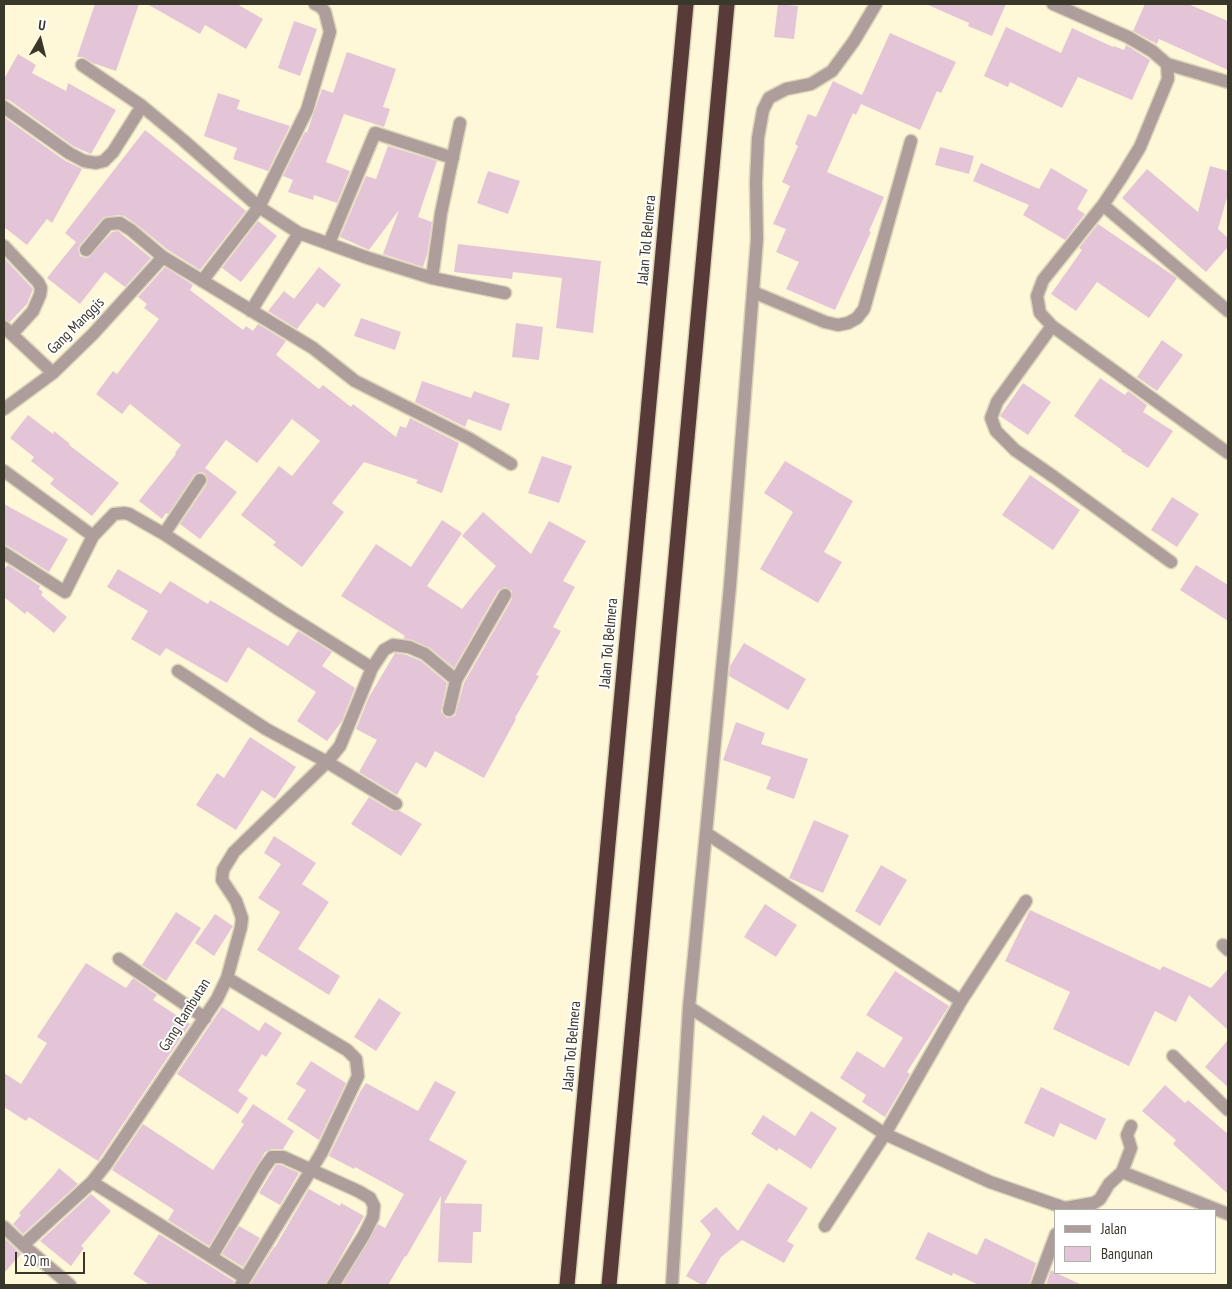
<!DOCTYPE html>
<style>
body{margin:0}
#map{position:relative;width:1232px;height:1289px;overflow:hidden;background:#fef7d8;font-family:"PT Sans Narrow",sans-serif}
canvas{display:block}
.frame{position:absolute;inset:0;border:5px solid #39362a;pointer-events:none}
.legend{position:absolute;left:1054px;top:1209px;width:162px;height:65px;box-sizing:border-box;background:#fff;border:1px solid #b0afaa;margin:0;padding:6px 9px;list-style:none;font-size:15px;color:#39362a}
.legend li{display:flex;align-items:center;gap:10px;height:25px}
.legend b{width:25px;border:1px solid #b0afaa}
.north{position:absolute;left:15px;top:15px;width:50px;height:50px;-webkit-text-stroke:4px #fff;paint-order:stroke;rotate:8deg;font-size:14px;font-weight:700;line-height:20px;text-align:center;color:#39362a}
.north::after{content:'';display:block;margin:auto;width:18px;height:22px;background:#39362a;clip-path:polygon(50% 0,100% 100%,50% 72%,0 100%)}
.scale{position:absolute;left:15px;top:1252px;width:70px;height:22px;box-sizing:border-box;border:2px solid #39362a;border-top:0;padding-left:6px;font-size:15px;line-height:18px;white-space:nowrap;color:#39362a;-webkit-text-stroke:4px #fff;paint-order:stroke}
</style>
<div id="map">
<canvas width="1232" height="1289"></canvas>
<div class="frame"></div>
<ul class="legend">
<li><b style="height:6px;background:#ad9d9b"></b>Jalan</li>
<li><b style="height:14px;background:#e4c5d7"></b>Bangunan</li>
</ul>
<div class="north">U</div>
<div class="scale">20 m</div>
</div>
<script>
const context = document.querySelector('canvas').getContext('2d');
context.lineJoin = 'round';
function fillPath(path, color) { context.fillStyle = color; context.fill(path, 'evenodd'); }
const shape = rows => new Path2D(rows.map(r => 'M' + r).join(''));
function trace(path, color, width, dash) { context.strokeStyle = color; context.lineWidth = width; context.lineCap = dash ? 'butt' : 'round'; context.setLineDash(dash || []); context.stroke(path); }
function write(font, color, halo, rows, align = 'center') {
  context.font = font + ' "PT Sans Narrow",sans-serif'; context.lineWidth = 4; context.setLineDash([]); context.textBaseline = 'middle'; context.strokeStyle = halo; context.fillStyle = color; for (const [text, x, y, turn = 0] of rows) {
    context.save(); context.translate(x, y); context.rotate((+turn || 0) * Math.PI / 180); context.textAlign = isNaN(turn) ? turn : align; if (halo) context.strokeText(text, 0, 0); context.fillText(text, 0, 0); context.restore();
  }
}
const building = shape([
 [95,4,139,4,116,71,93,63,83,57,77,57],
 [147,4,237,4,263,19,246,49,205,25,200,34],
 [778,4,798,6,794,39,774,37],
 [926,4,1006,4,992,36,968,26,969,23],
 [1145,4,1188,4,1228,21,1228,70,1159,39,1157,44,1133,31],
 [294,21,317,29,300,76,278,68],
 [1006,27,1061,53,1072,28,1113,47,1114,46,1124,50,1126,45,1150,60,1132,100,1078,77,1062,108,1010,82,1008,87,984,76],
 [890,33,956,62,941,93,937,91,920,130,861,104,856,115,853,113,827,172,884,197,869,231,871,232,835,310,786,289,799,262,776,252,786,229,773,224,790,186,782,182,798,146,795,144,808,114,816,117,833,81,862,95],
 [347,52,396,69,383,107,390,109,384,127,344,114,326,162,350,171,337,203,314,195,313,200,288,192,293,180,283,176,305,132,307,132,322,89,333,93],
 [18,54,36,65,32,73,66,91,68,83,116,110,91,154,73,146,9,100,4,99,4,79],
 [218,93,240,100,237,109,290,126,268,171,233,159,237,148,204,136],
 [4,117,64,160,82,169,52,223,47,219,27,245,4,227],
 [145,130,246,211,200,270,168,250,136,224,124,216,119,215,104,217,80,245,78,249,80,256,85,258,89,257,112,232,118,231,151,258,125,287,105,272,80,304,47,278,76,242,65,233],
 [388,146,437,161,418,217,432,222,427,255,423,267,383,254,399,210,369,250,340,237,366,176,376,179],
 [940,147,974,156,969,174,935,165],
 [981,163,1039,189,1051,168,1088,190,1077,209,1085,214,1065,240,1023,215,1029,205,973,181],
 [1210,166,1228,171,1228,194,1218,229,1228,238,1228,247,1206,272,1122,198,1147,169,1198,212],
 [488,171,520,181,508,214,477,203],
 [258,221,277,236,241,282,222,268],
 [1098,224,1177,278,1149,318,1097,282,1076,311,1051,294,1082,250,1079,248],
 [458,244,601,261,593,333,556,328,562,278,513,272,512,279,454,272],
 [4,258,33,289,27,304,10,322,4,319],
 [165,267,193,285,190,290,243,330,246,326,253,331,258,324,286,341,276,355,319,389,323,385,351,407,353,404,396,437,400,426,406,428,410,418,459,443,442,493,416,483,418,480,364,462,332,503,344,512,302,567,273,545,276,542,241,515,279,466,292,476,320,441,292,419,257,463,226,440,205,468,237,492,200,539,180,524,207,484,207,477,204,473,200,472,194,475,168,514,166,513,162,519,139,501,176,454,175,453,181,445,130,404,122,414,96,394,113,371,117,374,159,319,144,308,147,304,138,297],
 [319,267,341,285,324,308,317,303,297,329,268,311,284,291,294,299],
 [361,318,401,332,395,350,354,336],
 [516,323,543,327,539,360,512,357],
 [1162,340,1183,355,1157,391,1137,377],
 [1100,378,1125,395,1128,391,1147,405,1143,412,1173,431,1148,468,1121,451,1122,450,1074,416],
 [422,381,471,398,474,391,510,404,501,431,468,419,465,427,415,402],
 [1023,383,1051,402,1028,435,1000,416],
 [28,415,53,434,54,431,70,444,69,445,119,483,92,516,50,484,54,479,31,461,34,457,10,438],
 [542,456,572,466,559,503,528,493],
 [785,461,853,501,824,552,842,562,818,603,760,569,793,512,764,493],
 [1030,475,1080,510,1053,550,1002,515],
 [1172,497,1199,514,1177,547,1151,530],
 [4,504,68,539,49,572,8,546,4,545],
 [483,512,531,554,549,521,586,541,563,581,575,587,553,627,561,631,536,675,539,676,515,718,516,719,484,778,435,751,426,768,416,762,397,795,359,772,377,740,356,729,369,697,395,653,407,655,421,661,447,683,441,712,447,718,455,716,464,683,512,599,512,591,505,587,498,591,454,668,430,648,412,640,403,638,405,636,341,596,376,544,411,567,442,520,462,533,427,586,462,609,496,566,462,536],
 [8,565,40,586,39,589,43,592,41,595,67,617,54,633,27,611,25,614,4,597,4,569],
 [1196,565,1228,585,1228,621,1180,590],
 [118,569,161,594,170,581,208,604,210,600,288,646,298,631,332,652,322,666,355,688,342,721,327,741,297,721,316,692,248,647,227,683,166,648,160,656,131,639,148,611,107,587],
 [744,643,806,679,788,710,729,676,730,666],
 [736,722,765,733,761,744,808,759,794,799,766,789,771,777,723,760],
 [250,737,296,767,275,799,262,790,236,830,196,805,217,773,224,778],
 [369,797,392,811,400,811,422,824,401,856,351,824],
 [814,820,849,835,823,893,789,878],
 [274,836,316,863,302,884,329,902,298,949,340,976,329,995,257,950,280,912,258,898,281,864,264,853],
 [881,865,907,880,880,926,855,911],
 [765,904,797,925,776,957,744,937],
 [1030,910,1160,970,1163,966,1211,988,1228,969,1228,1030,1189,995,1176,1022,1155,1011,1129,1066,1053,1029,1070,992,1005,961],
 [176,912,201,928,166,981,142,965],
 [215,914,233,926,214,956,195,943],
 [86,963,126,988,133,978,157,995,153,1000,190,1024,98,1161,29,1117,26,1121,4,1107,4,1073,21,1084,47,1043,37,1037],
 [895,971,949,1006,907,1072,910,1074,885,1117,862,1102,866,1095,840,1078,857,1051,884,1068,903,1038,866,1015],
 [379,998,401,1013,376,1051,354,1037],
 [222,1007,259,1031,265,1022,282,1033,266,1057,262,1054,238,1091,248,1098,238,1114,177,1074],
 [1228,1040,1228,1087,1205,1067],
 [311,1061,346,1083,319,1140,287,1119,306,1090,296,1084],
 [435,1081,456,1092,429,1140,467,1161,444,1203,482,1204,481,1232,473,1232,472,1263,438,1262,441,1196,406,1257,405,1256,388,1285,342,1285,378,1224,385,1228,404,1194,355,1167,354,1169,329,1156,360,1092,366,1083,418,1111],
 [1165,1085,1185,1103,1188,1100,1228,1134,1228,1194,1173,1144,1176,1140,1142,1111],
 [1041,1087,1106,1119,1096,1140,1060,1123,1054,1137,1024,1123],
 [253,1104,294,1131,283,1149,272,1149,265,1152,209,1246,168,1220,174,1210,112,1170,143,1124,213,1170,244,1124,241,1122],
 [811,1111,837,1128,811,1169,779,1148,777,1151,751,1134,763,1115,795,1136],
 [276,1165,281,1165,299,1173,280,1205,259,1193],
 [59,1168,78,1184,23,1234,13,1224,21,1215,19,1213,53,1176],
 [768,1183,808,1208,787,1241,794,1245,784,1263,742,1240,721,1257,705,1285,702,1285,686,1276,711,1234,700,1221,716,1207,738,1231],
 [309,1189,340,1206,341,1203,364,1216,325,1285,250,1285,274,1247,275,1247],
 [91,1194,111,1211,81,1246,84,1248,71,1266,40,1241],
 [239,1226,260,1238,243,1267,222,1254],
 [928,1232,977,1255,985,1238,1036,1263,1029,1285,979,1285,953,1273,952,1276,915,1259],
 [159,1234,234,1281,233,1285,150,1285,133,1274],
 [4,1238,21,1254,4,1273],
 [1051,1270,1056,1273,1082,1285,1046,1285]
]);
const minor = shape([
 [1053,4,1128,37,1152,51,1167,64,1228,82],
 [1167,64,1168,79,1140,147,1121,178,1103,205,1043,280,1037,296,1040,313,1052,326,1228,453],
 [82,65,142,106,183,140,259,207,299,233,368,258,432,278,505,293],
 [4,107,69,153,84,161,96,163,104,161,113,152,142,106],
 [1103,205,1228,311],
 [329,243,375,133,453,158],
 [4,246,38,282,41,288,40,295,33,311,12,334],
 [86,250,108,224,120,223,131,230,163,257,313,348,355,381,470,439,511,464],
 [432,278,441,213,460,123],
 [202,281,259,207,307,110,330,32,325,12,321,7,315,4],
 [753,292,825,322,838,325,848,323,857,318,864,309,911,141],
 [251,311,299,233],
 [1052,326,997,402,991,418,996,431,1015,450,1054,477,1171,562],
 [4,327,53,373],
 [4,409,53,373,93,334,163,257],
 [4,471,93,536,114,514,124,513,129,514,164,534,281,611,372,668],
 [164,534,200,480],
 [4,553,65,592,93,536],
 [178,671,266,729,327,762,396,804],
 [449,710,456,680,505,595],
 [706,833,961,1001],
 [1223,945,1228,950],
 [119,959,205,1018],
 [227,978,347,1050,356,1059,358,1076,322,1152,241,1285],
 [689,1007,885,1134,990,1182,1065,1208,1094,1203,1100,1199,1109,1184,1122,1172,1228,1214],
 [1173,1056,1228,1110],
 [1122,1172,1131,1148,1127,1135,1131,1126],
 [92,1182,245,1278],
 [825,1226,885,1134,961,1001,1026,901],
 [4,1227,23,1245],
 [212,1256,264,1168,272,1157,283,1157,358,1191,370,1198,374,1206,373,1217,364,1235,333,1285],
 [70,1285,23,1245,92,1182,107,1163,217,999,227,978,241,927,242,918,236,901,222,880,223,870,234,852,327,762,340,746,372,668,384,650,393,645,409,647,425,654,456,680],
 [672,1285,689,1007,730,586,757,239,756,182,758,138,763,110,769,98,786,89,811,84,832,71,854,41,876,4],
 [1037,1285,1056,1234]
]);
const highway = shape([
 [567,1285,686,4],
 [609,1285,727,4]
]);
const streetNames = [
 ["Jalan Tol Belmera",647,240,-85],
 ["Gang Manggis",76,326,-45],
 ["Jalan Tol Belmera",609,643,-85],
 ["Gang Rambutan",185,1015,-58],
 ["Jalan Tol Belmera",572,1046,-85]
];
fillPath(building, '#e4c5d7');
trace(minor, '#dbd4b9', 15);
trace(highway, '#dbd4b9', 18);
trace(minor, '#ad9d9b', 12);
trace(highway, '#583b39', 15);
write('15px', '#39362a', '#fff', streetNames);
</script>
